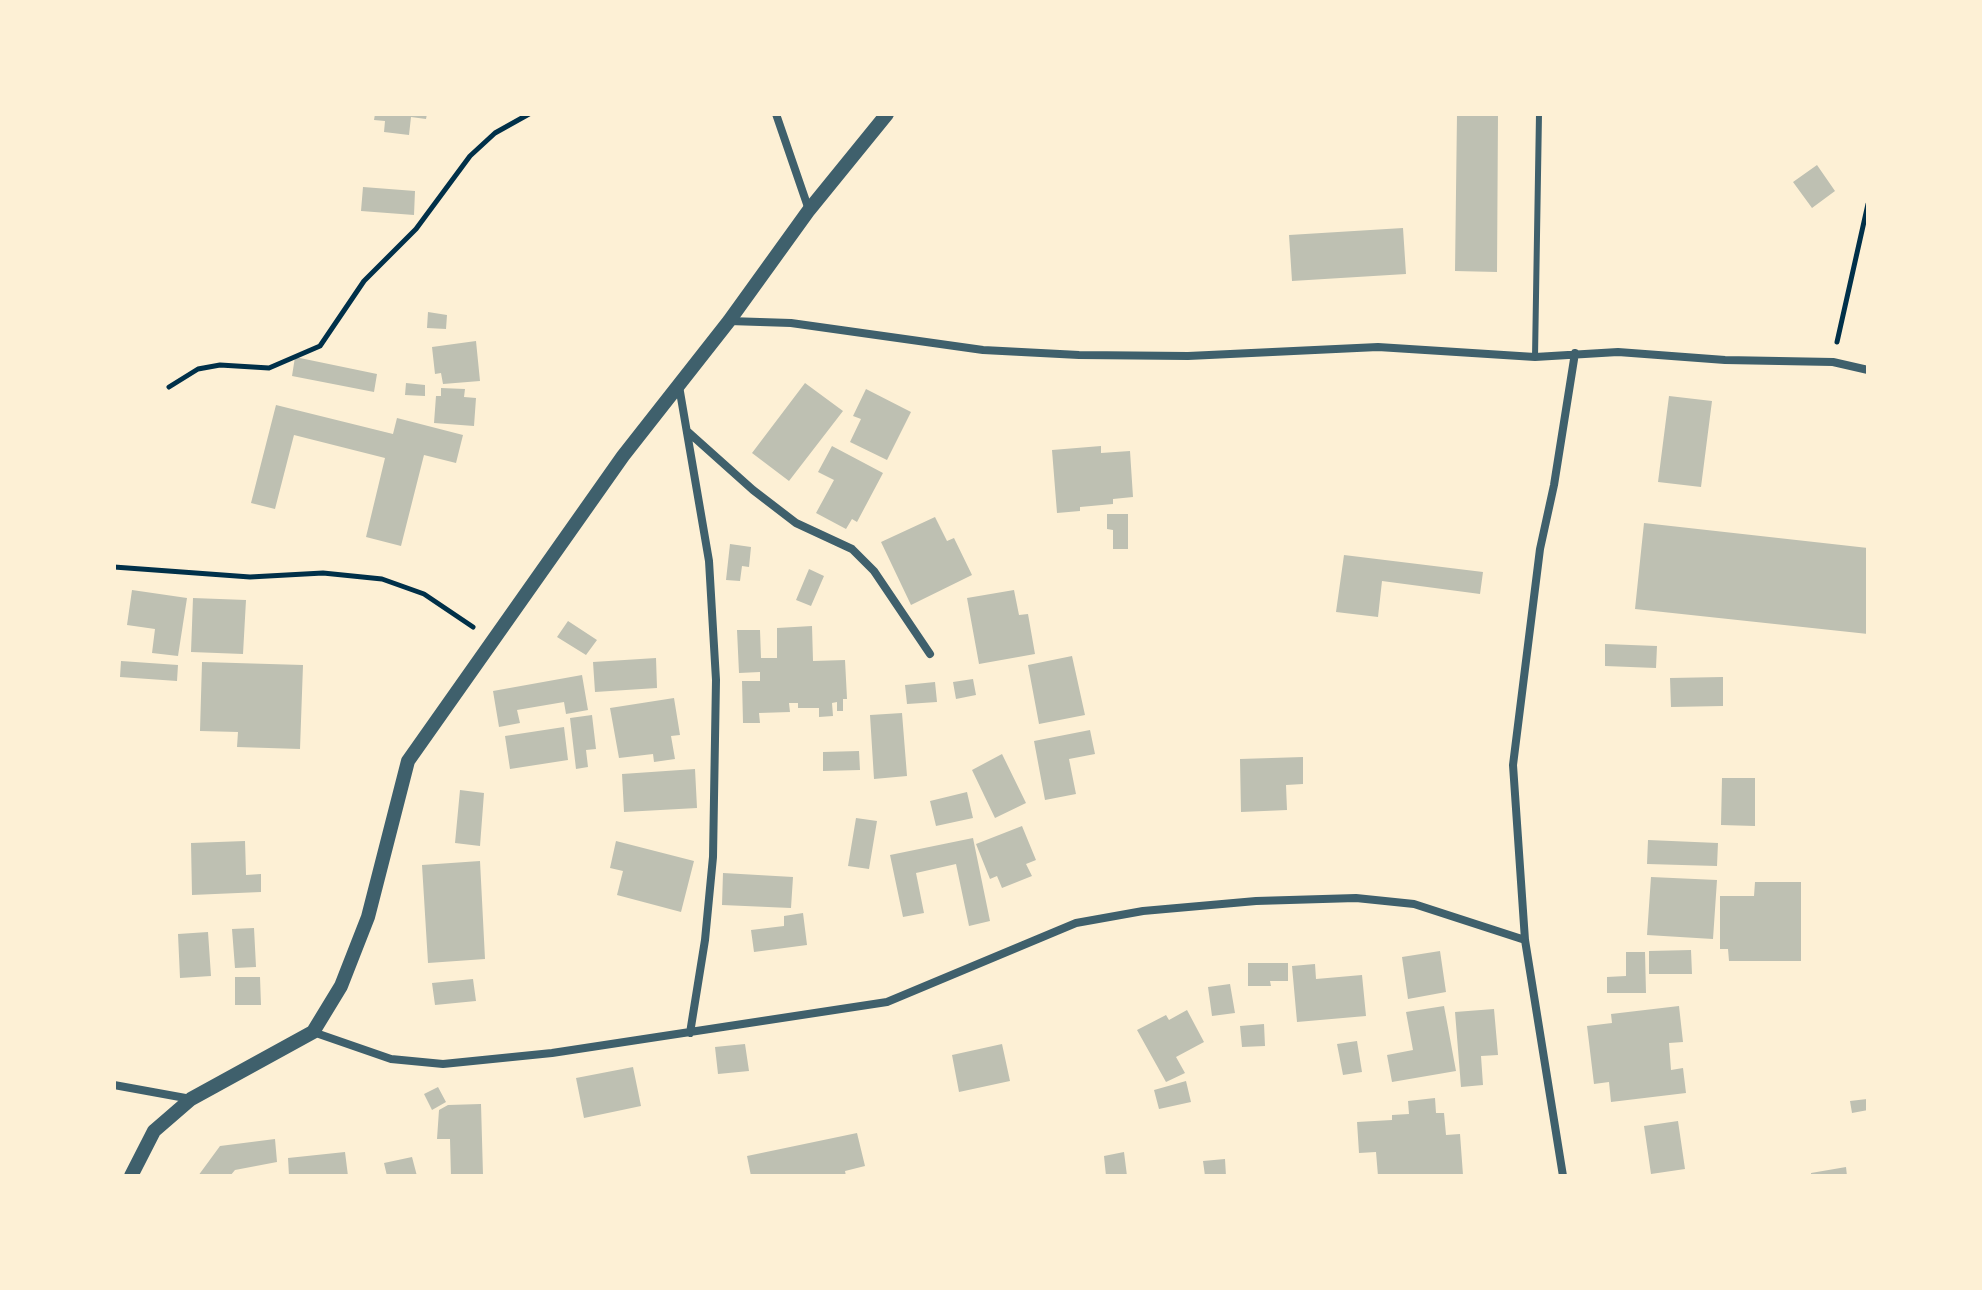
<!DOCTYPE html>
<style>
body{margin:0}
#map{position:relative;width:1982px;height:1290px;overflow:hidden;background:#fdf0d5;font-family:"Public Sans",sans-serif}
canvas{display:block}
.frame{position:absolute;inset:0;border:116px solid #fdf0d5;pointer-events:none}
</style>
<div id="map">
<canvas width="1982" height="1290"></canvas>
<div class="frame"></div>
</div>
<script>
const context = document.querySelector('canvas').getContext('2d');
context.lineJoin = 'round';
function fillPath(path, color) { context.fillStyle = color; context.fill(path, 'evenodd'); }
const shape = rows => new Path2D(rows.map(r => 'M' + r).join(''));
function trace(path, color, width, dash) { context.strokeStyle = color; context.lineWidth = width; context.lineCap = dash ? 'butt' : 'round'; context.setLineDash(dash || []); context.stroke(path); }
const building = shape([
 [375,114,427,114,426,119,411,117,409,135,384,132,385,121,374,120],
 [1457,114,1498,114,1497,272,1455,271],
 [1817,165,1835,191,1812,208,1793,182],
 [363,187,415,191,414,215,361,211],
 [1403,228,1406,274,1292,281,1289,235],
 [428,312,447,315,446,329,427,328],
 [476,341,480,381,443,384,441,373,435,374,432,347],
 [295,357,377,374,374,392,292,376],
 [406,383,425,385,425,396,405,395],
 [805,383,843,411,789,481,752,453],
 [441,388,465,389,464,397,476,398,474,426,434,423,436,396,441,396],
 [866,389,911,412,887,460,850,442,861,419,853,416],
 [1669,396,1712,401,1701,487,1658,482],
 [276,405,393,434,397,418,463,435,456,463,424,455,401,546,366,537,385,458,294,435,275,509,251,503],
 [832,446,883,473,857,522,852,519,846,529,816,513,834,480,818,472],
 [1101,446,1101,453,1130,451,1133,497,1113,499,1113,504,1080,507,1080,511,1057,513,1052,450],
 [1107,514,1128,514,1128,549,1113,549,1113,530,1107,529],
 [935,517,947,541,954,538,972,575,911,605,881,542],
 [1644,523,1868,548,1868,634,1635,609],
 [730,544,751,547,749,567,742,566,740,581,726,580],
 [1344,555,1483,572,1480,594,1382,581,1378,617,1336,612],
 [809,569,824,576,811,606,796,600],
 [132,590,187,598,178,656,152,653,155,629,127,625],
 [1014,590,1019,615,1028,614,1035,654,979,664,967,598],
 [193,598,246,600,243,654,191,652],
 [568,621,597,640,586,655,557,637],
 [812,626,813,661,845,660,847,699,843,699,843,711,837,711,837,702,832,703,833,716,819,717,819,708,798,708,798,703,789,703,790,712,759,713,760,723,743,723,742,681,760,681,760,672,739,673,737,630,760,630,761,658,777,658,777,628],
 [1605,644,1657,646,1656,668,1605,666],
 [1072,656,1085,715,1039,724,1028,665],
 [656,658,657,688,595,692,593,662],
 [121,661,178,665,177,681,120,677],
 [202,662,303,665,300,749,237,747,238,732,200,731],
 [582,675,588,710,566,714,564,702,517,710,520,723,499,727,493,691],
 [1723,677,1723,706,1671,707,1670,678],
 [973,679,976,695,956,699,953,682],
 [935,682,937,702,907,704,905,685],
 [674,698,680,735,671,736,675,759,654,762,653,754,619,758,610,708],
 [902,713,907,776,874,779,870,715],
 [592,715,596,749,586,750,588,767,576,769,570,718],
 [564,727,568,760,510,769,505,736],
 [1090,730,1095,754,1069,759,1076,794,1045,800,1034,741],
 [859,751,860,770,823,771,823,752],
 [1002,754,1026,803,995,818,972,770],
 [1303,757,1303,784,1286,785,1287,810,1241,812,1240,759],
 [695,769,697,808,624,812,622,774],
 [1722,778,1755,778,1755,826,1721,825],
 [460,790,484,793,480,846,455,843],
 [967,792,973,818,936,826,930,801],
 [856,818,877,821,869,869,848,866],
 [1022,826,1036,860,1026,864,1032,876,1002,888,997,876,990,879,976,844],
 [973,838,990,921,969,926,956,864,916,873,924,913,903,917,890,855],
 [1648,840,1718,843,1717,866,1647,864],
 [245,841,246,875,261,874,261,892,192,895,191,843],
 [616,841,694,861,681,912,617,895,623,871,610,868],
 [480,861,485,959,428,963,422,865],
 [723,873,793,877,791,908,722,905],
 [1651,877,1717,880,1713,939,1647,935],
 [1755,882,1801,882,1801,961,1729,961,1728,949,1720,949,1720,896,1754,896],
 [803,913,807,945,754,952,751,930,784,926,784,916],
 [254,928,256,967,235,968,232,929],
 [208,932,211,976,180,978,178,934],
 [1691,950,1692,974,1649,974,1649,951],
 [1440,951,1446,992,1408,999,1402,957],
 [1626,952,1645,952,1646,993,1607,993,1607,977,1626,976],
 [1248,963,1288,963,1288,981,1270,981,1271,986,1248,986],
 [1315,964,1316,979,1362,975,1366,1016,1297,1022,1292,966],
 [235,977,260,977,261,1005,235,1005],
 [473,979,476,1001,435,1005,432,983],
 [1230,984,1235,1013,1212,1016,1208,987],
 [1444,1006,1456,1071,1392,1082,1387,1055,1413,1050,1406,1012],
 [1679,1006,1683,1042,1669,1043,1671,1070,1683,1068,1686,1093,1611,1102,1609,1082,1594,1084,1587,1026,1612,1023,1611,1014],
 [1494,1009,1498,1055,1481,1056,1483,1085,1461,1087,1455,1012],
 [1187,1010,1204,1042,1176,1057,1185,1073,1166,1082,1137,1030,1166,1015,1169,1020],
 [1264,1024,1265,1046,1242,1047,1240,1026],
 [1357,1041,1362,1072,1343,1075,1337,1044],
 [745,1044,749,1071,718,1074,715,1047],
 [1002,1044,1010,1081,959,1092,952,1055],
 [633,1067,641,1106,584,1118,576,1078],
 [1186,1081,1191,1102,1159,1109,1154,1090],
 [438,1087,446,1102,432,1110,424,1094],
 [1435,1098,1436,1113,1444,1113,1446,1135,1460,1134,1463,1175,1378,1176,1376,1152,1359,1153,1357,1122,1392,1120,1392,1115,1409,1114,1408,1101],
 [1867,1099,1868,1110,1852,1113,1850,1101],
 [481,1104,483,1175,451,1176,450,1139,437,1139,439,1110,448,1105],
 [1678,1121,1685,1169,1651,1174,1644,1126],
 [857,1133,865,1166,845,1171,846,1176,751,1176,747,1156],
 [275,1139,277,1162,235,1170,230,1176,198,1176,220,1146],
 [345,1152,348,1176,289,1176,288,1158],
 [1124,1152,1127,1176,1106,1176,1104,1156],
 [412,1157,417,1176,387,1176,384,1163],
 [1225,1159,1226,1176,1205,1176,1203,1161],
 [1846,1167,1847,1176,1811,1176,1811,1173]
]);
const path = shape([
 [1837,342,1868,204],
 [169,387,198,369,220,365,269,368,320,346,364,281,416,229,470,156,495,133,529,114],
 [114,567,250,577,323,573,382,579,424,594,473,627]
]);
const service = shape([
 [1535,357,1539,114]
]);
const minor = shape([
 [776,114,809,210],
 [729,321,791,323,983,350,1079,355,1188,356,1378,347,1535,357,1618,352,1725,360,1833,362,1868,370],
 [679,386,709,561,716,680,713,857,705,940,690,1033],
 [687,431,753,490,796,523,852,549,874,571,930,654],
 [313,1032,391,1059,443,1064,552,1053,887,1002,1076,923,1143,911,1256,901,1356,898,1414,904,1525,940],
 [114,1085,191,1099],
 [1563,1176,1525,940,1513,765,1540,549,1554,485,1575,353]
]);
const tertiary = shape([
 [131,1176,154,1131,191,1099,313,1032,341,986,368,917,408,761,623,456,729,321,809,210,887,114]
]);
fillPath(building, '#bec0b2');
trace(path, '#003049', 5);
trace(service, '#3f606c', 6);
trace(minor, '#3f606c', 8);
trace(tertiary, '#3f606c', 14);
</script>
